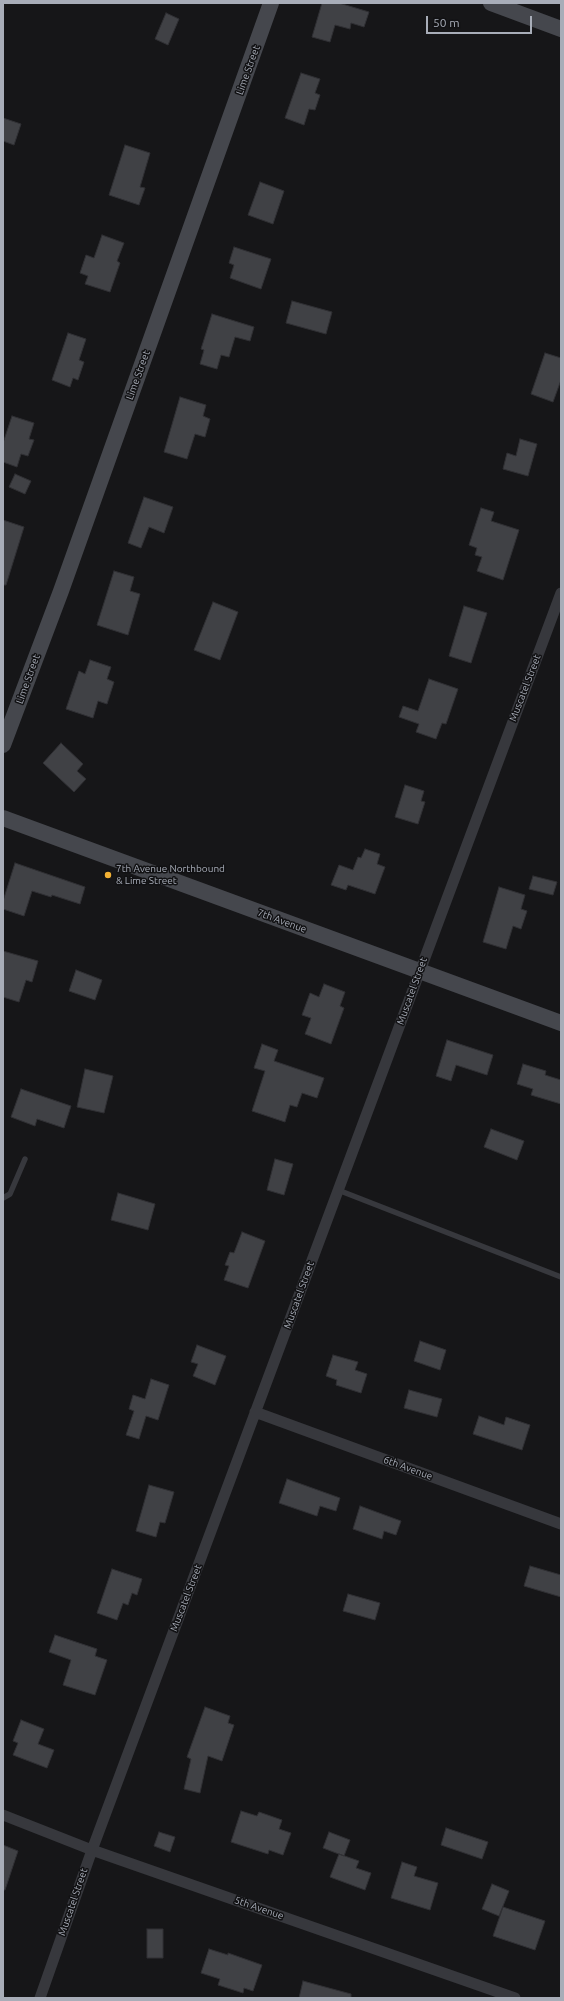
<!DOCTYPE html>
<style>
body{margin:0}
#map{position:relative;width:564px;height:2001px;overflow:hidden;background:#161618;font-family:Ubuntu,sans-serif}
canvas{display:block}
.frame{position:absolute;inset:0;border:4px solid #a8adb8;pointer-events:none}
.scale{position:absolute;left:426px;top:16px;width:106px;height:18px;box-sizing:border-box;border:2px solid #a8adb8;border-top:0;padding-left:5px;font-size:12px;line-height:14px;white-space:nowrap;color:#a8adb8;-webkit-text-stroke:3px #111113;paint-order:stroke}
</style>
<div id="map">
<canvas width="564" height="2001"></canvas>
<div class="frame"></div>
<div class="scale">50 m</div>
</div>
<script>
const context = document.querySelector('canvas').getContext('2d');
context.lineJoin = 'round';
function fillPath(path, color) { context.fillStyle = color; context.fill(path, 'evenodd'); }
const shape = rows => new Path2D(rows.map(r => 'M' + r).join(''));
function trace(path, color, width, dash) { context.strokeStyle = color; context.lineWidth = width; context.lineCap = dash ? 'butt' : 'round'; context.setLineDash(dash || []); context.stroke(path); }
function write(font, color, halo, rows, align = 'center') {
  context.font = font + ' Ubuntu,sans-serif'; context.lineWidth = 3; context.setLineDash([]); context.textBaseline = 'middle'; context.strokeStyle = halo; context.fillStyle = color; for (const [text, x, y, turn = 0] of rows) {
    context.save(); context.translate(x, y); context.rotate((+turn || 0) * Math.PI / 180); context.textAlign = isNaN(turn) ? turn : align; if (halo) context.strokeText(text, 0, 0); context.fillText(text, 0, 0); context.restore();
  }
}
const building = shape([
 [322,3,339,3,369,12,364,27,351,23,350,29,335,25,330,42,312,37,322,3],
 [166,13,179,19,168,45,155,39,166,13],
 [301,73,320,79,315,93,320,95,315,110,309,109,304,125,285,118,301,73],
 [3,118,21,124,14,145,3,141,3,118],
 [125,145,150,153,140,187,145,188,139,205,109,195,125,145],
 [260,182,284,191,273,224,248,215,260,182],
 [102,235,124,243,117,261,120,263,110,292,85,284,88,276,80,273,86,255,94,258,102,235],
 [234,247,271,259,261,289,230,278,234,265,229,263,234,247],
 [292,301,332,312,326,334,286,323,292,301],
 [212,314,254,327,250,341,235,337,229,357,221,355,217,369,200,364,204,350,201,349,212,314],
 [68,333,86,339,79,360,84,362,78,380,73,378,70,387,52,380,68,333],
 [545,353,561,358,561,380,553,402,531,394,545,353],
 [180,397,206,405,203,416,210,419,205,437,195,434,187,459,164,452,180,397],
 [12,416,34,423,29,439,34,440,28,456,21,454,17,467,3,462,3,443,12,416],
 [520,439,537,444,528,476,503,469,507,453,516,456,520,439],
 [15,474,31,481,25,494,9,487,15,474],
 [144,497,173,507,164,533,149,527,141,548,128,543,144,497],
 [481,508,494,512,491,521,519,530,503,580,477,571,482,557,475,555,477,548,469,545,481,508],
 [3,520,24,527,6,585,3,585,3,520],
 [114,571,134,577,130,591,140,594,128,635,97,625,114,571],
 [213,602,238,612,220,660,194,650,213,602],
 [464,606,487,613,471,663,449,656,464,606],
 [90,660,111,667,107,679,114,682,107,704,98,701,93,718,66,709,79,671,85,674,90,660],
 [429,679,458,689,446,724,442,723,436,739,416,732,419,724,399,717,403,706,418,711,429,679],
 [61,743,83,764,77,771,86,779,74,792,43,763,61,743],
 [405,785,424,791,421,801,425,802,418,824,395,817,405,785],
 [365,849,380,854,377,864,385,867,375,894,348,885,346,890,331,885,339,865,353,870,358,857,361,858,365,849],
 [15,863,85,887,80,904,52,895,51,897,32,891,24,916,3,909,3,901,15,863],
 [533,876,557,882,553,895,529,889,533,876],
 [499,887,525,895,521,909,527,911,521,929,513,926,506,949,483,942,499,887],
 [3,951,38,961,32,982,26,980,19,1002,3,997,3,951],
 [76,970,102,980,95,1000,69,991,76,970],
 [324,984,345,992,340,1006,344,1008,331,1044,305,1034,311,1018,302,1015,310,993,319,997,324,984],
 [447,1040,493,1055,487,1075,456,1065,451,1081,436,1076,447,1040],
 [262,1044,278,1050,274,1061,324,1078,317,1098,302,1093,297,1107,290,1105,285,1122,252,1111,265,1071,254,1068,262,1044],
 [523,1064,546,1071,545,1075,561,1080,561,1104,531,1095,533,1089,517,1084,523,1064],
 [85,1069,113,1076,104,1113,77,1107,85,1069],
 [21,1089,71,1106,64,1128,37,1119,35,1126,11,1117,21,1089],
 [491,1129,524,1141,517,1160,484,1147,491,1129],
 [275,1159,293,1164,284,1195,267,1190,275,1159],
 [118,1193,155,1204,148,1230,111,1220,118,1193],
 [242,1232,265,1241,248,1288,224,1280,229,1266,225,1265,230,1252,234,1253,242,1232],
 [420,1341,446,1350,440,1370,414,1361,420,1341],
 [197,1345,226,1356,215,1385,193,1376,198,1364,191,1362,197,1345],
 [333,1355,358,1362,355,1370,367,1374,361,1393,336,1385,337,1380,326,1376,333,1355],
 [151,1379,169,1385,158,1420,146,1416,139,1439,126,1435,134,1411,129,1409,133,1395,145,1399,151,1379],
 [409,1390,442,1399,437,1417,404,1408,409,1390],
 [479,1416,504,1425,506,1417,530,1425,522,1450,473,1434,479,1416],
 [287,1479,340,1498,336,1511,320,1506,317,1516,279,1503,287,1479],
 [149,1485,174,1492,165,1523,160,1522,156,1537,136,1531,149,1485],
 [360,1506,401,1521,396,1535,384,1531,382,1539,353,1529,360,1506],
 [530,1566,561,1575,561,1597,524,1586,530,1566],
 [112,1569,142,1579,137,1595,132,1593,128,1605,123,1603,117,1620,97,1613,112,1569],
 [348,1594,380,1603,375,1620,343,1611,348,1594],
 [55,1635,97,1649,95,1656,107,1660,95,1695,63,1685,71,1660,49,1652,55,1635],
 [205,1707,230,1716,228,1723,234,1725,222,1761,208,1756,200,1793,184,1789,191,1759,187,1757,205,1707],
 [21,1720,44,1729,38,1744,54,1750,47,1768,13,1755,18,1743,13,1741,21,1720],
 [241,1811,257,1816,259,1812,282,1820,279,1829,291,1833,283,1855,269,1850,268,1854,231,1842,241,1811],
 [446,1828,488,1842,482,1859,441,1845,446,1828],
 [159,1832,175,1837,170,1852,154,1846,159,1832],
 [329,1832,350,1840,344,1856,323,1848,329,1832],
 [3,1845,18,1851,5,1890,3,1890,3,1845],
 [339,1854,359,1861,356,1868,371,1873,365,1890,330,1877,339,1854],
 [402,1862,417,1867,414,1876,438,1883,430,1910,391,1898,402,1862],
 [492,1884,509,1891,499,1916,482,1909,492,1884],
 [503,1907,545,1921,535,1950,493,1936,503,1907],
 [147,1929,163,1929,163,1958,147,1958,147,1929],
 [209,1949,228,1955,228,1953,262,1965,253,1991,244,1988,243,1993,218,1985,220,1979,201,1973,209,1949],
 [303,1981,351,1994,351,1998,299,1998,303,1981]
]);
const lane = shape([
 [338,1190,561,1277],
 [3,1198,10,1194,25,1159]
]);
const street = shape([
 [255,1412,561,1524],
 [3,1815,92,1850,515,1998],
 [40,1998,92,1850,561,593]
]);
const secondary = shape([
 [491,3,561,29],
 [3,745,61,591,271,3],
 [3,818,561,1023]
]);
const markers = [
 [108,875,4,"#f2b134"]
];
const streetNames = [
 ["Lime Street",248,70,-70],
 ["Lime Street",138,375,-70],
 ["Lime Street",28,679,-70],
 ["Muscatel Street",525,688,-69],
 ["7th Avenue",282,921,20],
 ["Muscatel Street",412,991,-70],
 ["Muscatel Street",299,1295,-70],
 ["6th Avenue",408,1468,20],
 ["Muscatel Street",186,1598,-69],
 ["Muscatel Street",73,1902,-71],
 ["5th Avenue",259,1908,19]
];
const poiNames = [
 ["7th Avenue Northbound",116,869],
 ["& Lime Street",116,881]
];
fillPath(building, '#404145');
trace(building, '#303034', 1);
trace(lane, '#37383d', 5.5);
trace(street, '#37383d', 11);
trace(secondary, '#45474d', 16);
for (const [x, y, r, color] of markers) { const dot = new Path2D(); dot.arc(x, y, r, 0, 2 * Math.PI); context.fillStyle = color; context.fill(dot); trace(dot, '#111113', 1.5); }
write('10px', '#a8adb8', '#111113', streetNames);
write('10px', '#a8adb8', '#111113', poiNames, 'left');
</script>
